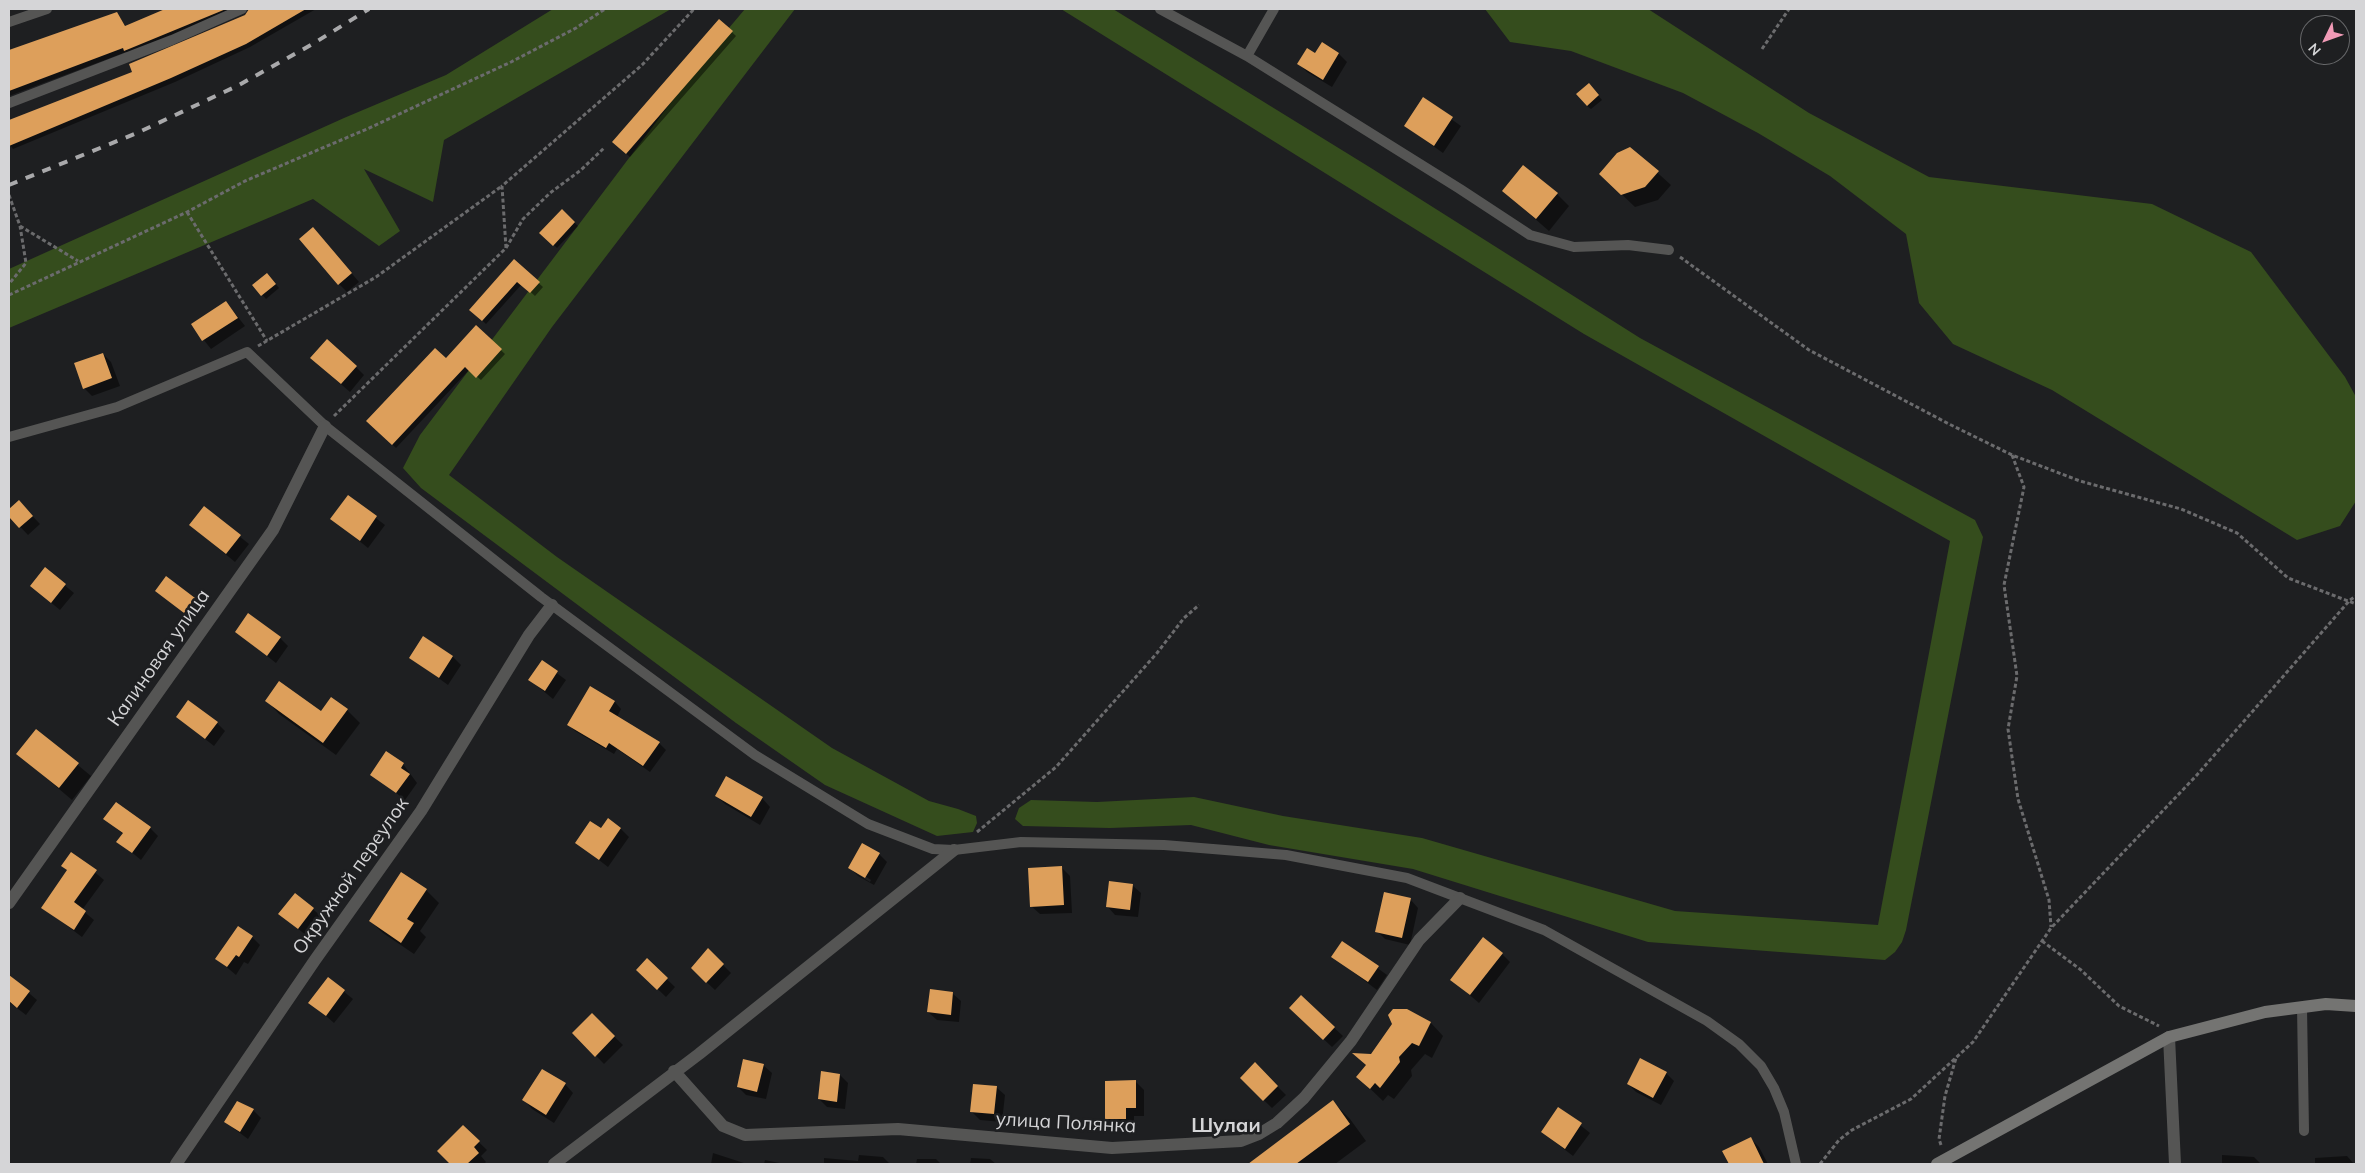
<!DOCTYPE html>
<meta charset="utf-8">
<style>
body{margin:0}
#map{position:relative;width:2365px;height:1173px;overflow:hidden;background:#1e1f21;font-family:Mulish,sans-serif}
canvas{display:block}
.frame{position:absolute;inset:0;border:10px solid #d5d5d7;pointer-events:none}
.north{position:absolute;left:2300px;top:15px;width:50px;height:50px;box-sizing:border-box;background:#1e1f21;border:1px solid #67686a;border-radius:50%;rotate:228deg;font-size:14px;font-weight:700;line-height:20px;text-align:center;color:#d5d5d7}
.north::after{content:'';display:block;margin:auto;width:18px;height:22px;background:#f09ab6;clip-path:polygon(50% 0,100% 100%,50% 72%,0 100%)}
</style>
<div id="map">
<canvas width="2365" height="1173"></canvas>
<div class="frame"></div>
<div class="north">N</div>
</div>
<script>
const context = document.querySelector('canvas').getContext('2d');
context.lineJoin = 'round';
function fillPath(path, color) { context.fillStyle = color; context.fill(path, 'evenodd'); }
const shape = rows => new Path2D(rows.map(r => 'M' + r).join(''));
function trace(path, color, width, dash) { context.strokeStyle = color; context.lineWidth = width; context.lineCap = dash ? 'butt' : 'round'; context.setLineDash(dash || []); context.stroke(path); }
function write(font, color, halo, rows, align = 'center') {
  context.font = font + ' Mulish,sans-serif'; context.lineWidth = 5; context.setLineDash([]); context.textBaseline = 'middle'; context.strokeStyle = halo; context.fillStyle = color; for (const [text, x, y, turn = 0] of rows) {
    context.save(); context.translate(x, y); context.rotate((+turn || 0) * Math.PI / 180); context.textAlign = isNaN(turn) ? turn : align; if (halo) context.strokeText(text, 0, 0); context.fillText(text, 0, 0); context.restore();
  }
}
const green = shape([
 [553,9,671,9,444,140,433,202,364,169,400,231,379,246,313,199,9,328,9,269,344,118,446,75],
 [745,9,795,9,552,327,449,475,557,557,832,748,929,801,958,809,976,816,977,823,973,832,937,836,825,785,736,723,421,488,403,468,420,435,712,48],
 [1061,9,1113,9,1371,168,1640,338,1975,520,1983,537,1906,930,1902,942,1895,952,1885,960,1648,942,1413,869,1269,845,1191,825,1110,828,1023,826,1015,819,1019,808,1031,800,1097,802,1194,797,1283,816,1422,838,1675,911,1878,925,1950,541,1584,334],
 [1485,9,1648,9,1809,113,1929,177,2152,204,2251,252,2345,377,2356,397,2356,501,2340,526,2297,540,2052,390,1953,344,1919,303,1906,234,1830,176,1758,133,1683,93,1571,51,1510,42]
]);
const shadow = shape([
 [168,9,237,9,129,54,126,52,9,96,9,51,117,13,126,27],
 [249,9,316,9,250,47,175,82,13,149,10,145,9,122,134,73,246,16],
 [719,20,736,36,630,157,613,142],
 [1339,54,1347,62,1332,87,1307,72,1299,64,1315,55],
 [1592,88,1602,100,1591,109,1587,106],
 [1423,99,1461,126,1443,153,1405,126],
 [1630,148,1671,185,1658,200,1635,207,1613,186],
 [1503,191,1557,194,1569,206,1549,231],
 [562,211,578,226,557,248,541,233],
 [321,237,359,282,347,292,339,284],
 [514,261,543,287,535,296,522,284,486,324,471,310],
 [271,278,279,288,266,299,254,285],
 [226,302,245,326,211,349,192,325],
 [476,327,505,354,481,380,469,370,396,448,368,421,446,360],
 [103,354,111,362,120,386,92,396,84,388],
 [320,366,356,367,364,375,350,392],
 [348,497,385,525,368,548,332,519],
 [19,502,40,524,28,535,9,515,9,510],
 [204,508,249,544,235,562,190,525],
 [45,569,74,593,60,610,31,586],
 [157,591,194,599,202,607,193,620],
 [236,632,280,638,288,646,276,663],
 [424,638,453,657,461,665,448,685,411,658],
 [542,662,566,680,553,699,530,680],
 [267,701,321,713,347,710,360,723,336,755,279,714],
 [615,702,621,709,617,717,659,743,666,750,650,772,617,749,614,754,575,731,568,724],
 [177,717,217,723,225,731,214,746],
 [37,731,91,776,72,800,18,754],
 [403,764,417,783,405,800,372,774],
 [727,778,762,798,770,807,760,825,725,804,716,796],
 [105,819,150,828,158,836,141,860,118,841,123,834],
 [620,828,629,837,608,867,577,843,601,830],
 [72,853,104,880,82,910,94,920,82,937,43,908,68,870],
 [879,854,887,862,874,885,858,876,849,867],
 [857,871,871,880,870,882,857,874],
 [1062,868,1070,876,1072,913,1040,914,1031,906],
 [1132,885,1141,893,1138,917,1115,915,1107,906],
 [426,890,439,903,420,931,426,937,414,954,383,933,370,921],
 [295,894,322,917,307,936,280,914],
 [1410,899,1418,908,1410,945,1385,939,1377,931],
 [252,937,260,945,248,964,244,962,236,975,217,959],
 [1343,943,1387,975,1377,990,1333,957],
 [708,950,731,973,715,990,701,977],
 [1502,954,1510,962,1479,1003,1452,980],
 [647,960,675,987,666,997,638,970],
 [9,976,37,1000,26,1015,9,1002],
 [328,979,353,999,334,1023,310,1002],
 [952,993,961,1001,959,1022,937,1020,928,1012],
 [1301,997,1343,1036,1332,1047,1299,1016],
 [592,1015,623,1045,604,1064,574,1033],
 [1431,1023,1443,1036,1432,1058,1425,1054,1411,1070,1412,1076,1394,1099,1388,1095,1383,1101,1358,1077,1367,1066,1355,1054,1372,1056],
 [1255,1064,1286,1095,1272,1108,1241,1078],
 [763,1065,772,1073,766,1099,746,1095,738,1087],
 [1666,1073,1674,1081,1661,1105,1636,1092,1628,1084],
 [840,1075,848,1083,845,1109,827,1107,819,1099],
 [1136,1082,1144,1090,1144,1116,1134,1116,1134,1126,1115,1126,1107,1118],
 [565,1084,573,1093,554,1123,532,1109,524,1100],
 [996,1087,1005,1095,1002,1122,980,1120,972,1112],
 [1333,1102,1350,1119,1366,1141,1335,1164,1250,1164],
 [1559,1108,1590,1133,1573,1156,1542,1132],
 [253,1110,261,1118,248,1139,225,1122],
 [463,1127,487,1150,481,1156,486,1162,484,1164,452,1164,439,1151],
 [1751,1139,1759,1147,1768,1164,1730,1164,1724,1152],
 [713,1153,747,1164,711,1164],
 [859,1155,883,1157,890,1164,824,1164,824,1158,858,1161],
 [2222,1155,2254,1157,2261,1164,2222,1164],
 [2347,1156,2354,1164,2315,1164,2315,1158],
 [971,1158,990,1159,996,1164,970,1164],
 [917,1159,936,1159,941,1164,916,1164],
 [765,1160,784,1164,764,1164]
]);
const building = shape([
 [165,9,226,9,124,51,123,48,9,91,9,50,117,12,125,26],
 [249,9,306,9,246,44,171,78,9,146,9,120,132,72,129,64,245,15],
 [719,19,733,31,626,154,612,142],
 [1322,42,1339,53,1323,80,1297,64,1307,48,1315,53],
 [1589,83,1599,95,1587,106,1576,94],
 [1423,97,1453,117,1434,146,1404,126],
 [1630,147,1659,171,1645,187,1621,195,1599,174,1617,153],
 [1523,165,1558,193,1536,219,1502,191],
 [562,209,575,222,553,246,539,233],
 [313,227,352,273,338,285,299,239],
 [514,259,540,282,530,293,517,282,482,321,469,310],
 [267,273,276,284,261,296,252,285],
 [226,301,238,318,202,341,191,324],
 [476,325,502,349,476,378,465,367,392,445,366,421,435,348,446,358],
 [327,339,357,366,341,384,310,358],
 [103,353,112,378,83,389,74,363],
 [348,495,377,516,360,541,330,519],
 [19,500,33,516,19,528,9,517,9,509],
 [204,506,241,535,226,554,189,525],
 [45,567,66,584,51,603,30,586],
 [166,576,195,598,184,613,155,591],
 [248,613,281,637,267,656,235,632],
 [423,636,453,656,439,678,409,658],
 [542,660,558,671,545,691,528,680],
 [279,681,321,711,331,697,348,709,323,743,265,701],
 [590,686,615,701,609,711,660,742,643,766,609,743,606,748,567,725],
 [188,700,218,722,205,739,176,717],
 [36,729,79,763,59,788,16,754],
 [386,751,404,763,401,768,410,774,396,793,370,775],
 [726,776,763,797,751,817,715,796],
 [116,802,151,827,132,853,116,842,123,833,103,819],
 [608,818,621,828,599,860,575,843,590,821,601,828],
 [862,843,880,853,865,878,848,868],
 [71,852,97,870,74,902,86,911,74,930,41,908,67,870,61,866],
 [1062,866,1064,905,1030,907,1028,868],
 [401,872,427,889,407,919,414,923,401,943,369,921],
 [1109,881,1133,884,1130,910,1106,907],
 [1384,892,1411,898,1402,938,1375,932],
 [295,893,314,908,298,929,278,914],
 [238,926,253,936,239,957,236,955,227,967,215,959],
 [1483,937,1503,953,1470,995,1450,980],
 [1342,941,1379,966,1368,982,1331,957],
 [708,948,724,964,706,983,691,968],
 [647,958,668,978,657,990,636,970],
 [9,975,30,991,17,1008,9,1001],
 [328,977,345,990,326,1016,308,1003],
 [930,989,953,992,951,1015,927,1012],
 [1301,995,1335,1027,1323,1040,1289,1008],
 [1393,1009,1407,1009,1431,1022,1419,1046,1412,1043,1399,1057,1400,1062,1380,1088,1375,1083,1370,1089,1356,1077,1366,1065,1352,1053,1371,1054,1392,1024,1388,1015],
 [592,1013,615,1036,595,1057,572,1033],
 [1640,1058,1667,1072,1653,1098,1627,1084],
 [743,1059,764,1064,757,1092,737,1087],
 [1255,1062,1278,1086,1263,1101,1240,1078],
 [542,1069,566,1083,546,1115,522,1100],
 [821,1071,840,1074,837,1102,818,1099],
 [1136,1080,1136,1108,1126,1108,1126,1119,1105,1119,1105,1081],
 [973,1084,997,1086,994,1114,970,1112],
 [1333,1100,1350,1124,1296,1164,1248,1164],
 [237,1101,254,1109,240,1132,224,1122],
 [1558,1107,1582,1123,1565,1149,1541,1132],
 [463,1125,480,1141,474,1147,479,1153,467,1164,450,1164,437,1151],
 [1751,1137,1764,1164,1729,1164,1722,1151]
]);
const path = shape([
 [1762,49,1789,9],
 [9,195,20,226,26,263,9,284],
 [187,212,267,341],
 [20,226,78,261],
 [506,248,523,219,550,193,581,170,604,148],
 [1680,257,1809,350,1949,424,2012,455,2080,481,2181,509,2237,533,2288,578,2356,604],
 [9,295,187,212,245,181,367,129,511,62,576,28,605,9],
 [258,346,376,277,502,186],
 [334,416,506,248,502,186,642,65,694,9],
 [2012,455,2024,487,2004,585,2017,676,2008,729,2018,799,2049,900,2051,927],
 [977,832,1056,767,1157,653,1184,618,1199,605],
 [2042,941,2081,970,2119,1006,2159,1026],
 [1941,1145,1939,1139,1945,1096,1956,1058],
 [1820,1164,1839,1140,1852,1130,1911,1099,1973,1042,2051,928,2196,776,2350,600,2356,596]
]);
const lane = shape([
 [1160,9,1247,56,1460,189,1530,235,1574,247,1628,245,1669,250],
 [9,22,47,9],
 [1247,56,1274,9],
 [9,103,172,40,242,9],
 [9,437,117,407,247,352,325,426,541,597,755,755,868,824,933,849,954,850,1021,842,1164,845,1286,855,1407,878,1544,930,1707,1021,1739,1044,1761,1066,1774,1088,1784,1112,1796,1164],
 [2302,1007,2304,1131]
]);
const street = shape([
 [9,903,273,530,325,426],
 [2169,1037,2175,1164],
 [674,1071,723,1126,745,1135,898,1129,1112,1148,1241,1141,1259,1134,1277,1123,1304,1098,1351,1041,1419,940,1460,898],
 [176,1164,315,960,421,811,529,635,552,605],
 [554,1164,699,1054,954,850]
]);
const secondary = shape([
 [1937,1164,2169,1037,2265,1012,2326,1004,2356,1006]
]);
const rail = shape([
 [9,185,137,133,237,86,311,45,369,9]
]);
const streetNames = [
 ["Калиновая улица",159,658,-55],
 ["Окружной переулок",351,876,-55],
 ["улица Полянка",1066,1123,3]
];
const neighbourhoodNames = [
 ["Шулаи",1226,1126]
];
fillPath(green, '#354d1d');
fillPath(shadow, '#0007');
fillPath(building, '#dd9f5b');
trace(path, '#6b6b6d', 3, [4, 2.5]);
trace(lane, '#555554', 10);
trace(street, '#555554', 12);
trace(secondary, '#747472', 12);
trace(rail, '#a9a9ab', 4, [9, 9]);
write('19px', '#d5d5d7', '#1e1f21', streetNames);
write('bold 20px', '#d5d5d7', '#1e1f21', neighbourhoodNames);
</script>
